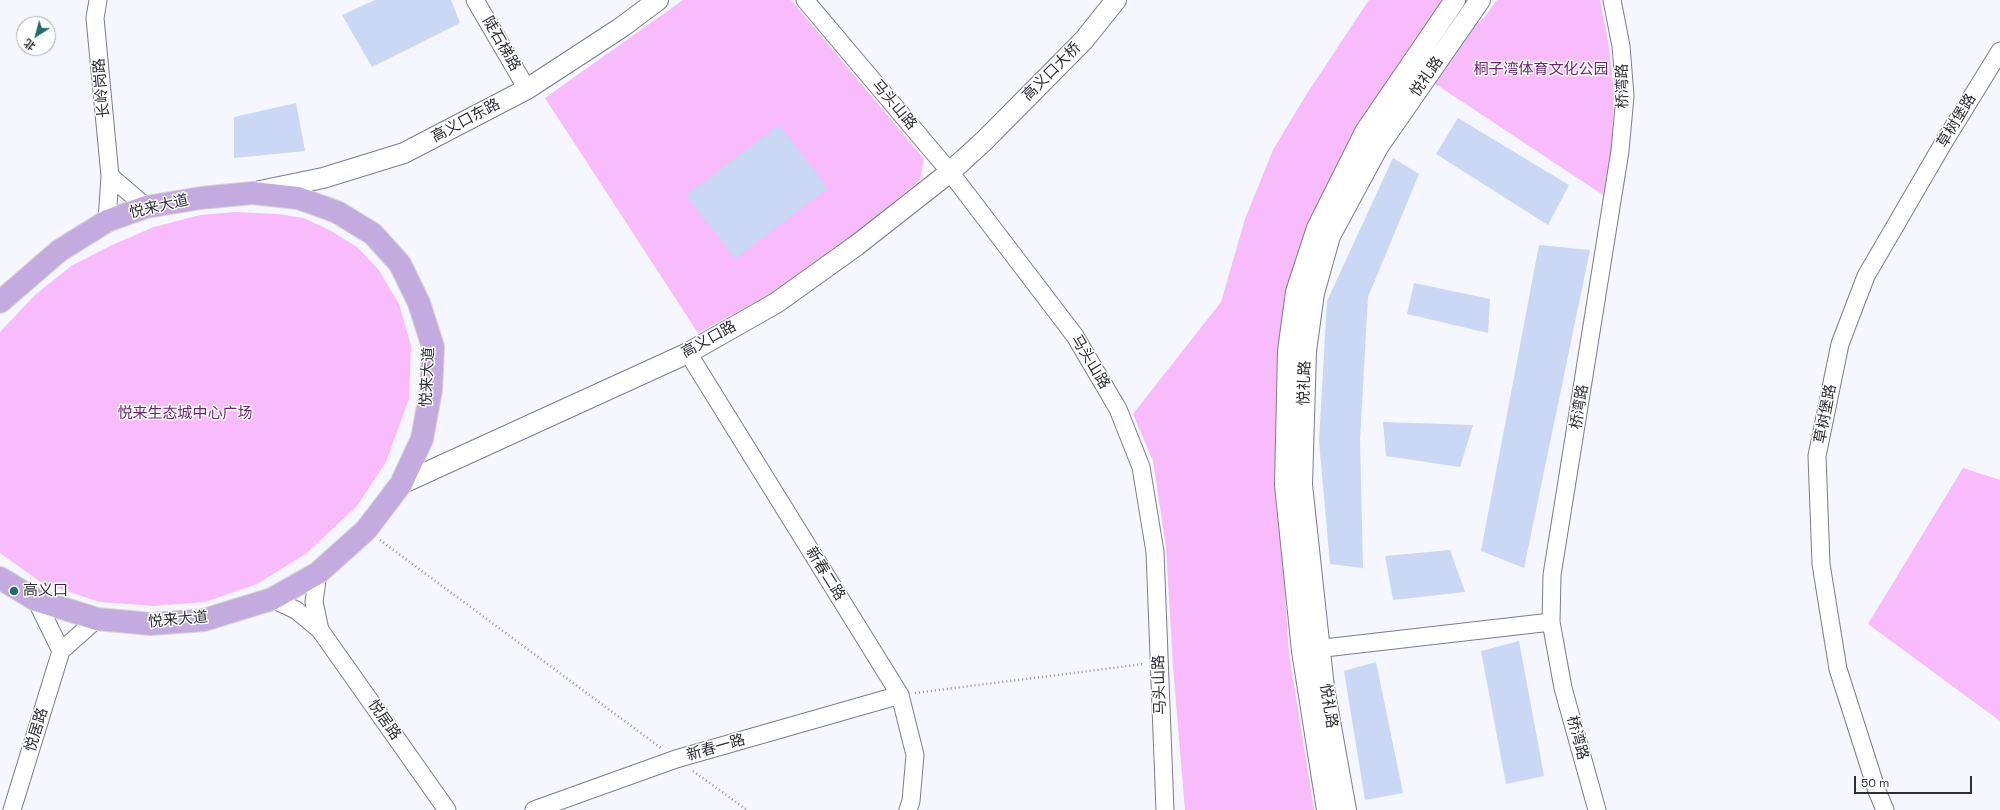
<!DOCTYPE html>
<meta charset="utf-8">
<style>
body{margin:0}
#map{position:relative;width:2000px;height:810px;overflow:hidden;background:#f5f6fe;font-family:"Space Grotesk","Noto Sans SC",sans-serif}
canvas{display:block}
.north{position:absolute;left:16px;top:16px;width:40px;height:40px;box-sizing:border-box;background:#fff;border:1px solid #ababae;border-radius:50%;rotate:216deg;font-size:11px;font-weight:700;line-height:16px;text-align:center;color:#2d2d35}
.north::after{content:'';display:block;margin:auto;width:14px;height:18px;background:#236d68;clip-path:polygon(50% 0,100% 100%,50% 72%,0 100%)}
.scale{position:absolute;left:1854px;top:776px;width:118px;height:18px;box-sizing:border-box;border:2px solid #2d2d35;border-top:0;padding-left:5px;font-size:12px;line-height:14px;white-space:nowrap;color:#2d2d35;-webkit-text-stroke:3px #fff;paint-order:stroke}
</style>
<div id="map">
<canvas width="2000" height="810"></canvas>
<div class="north">北</div>
<div class="scale">50 m</div>
</div>
<script>
const context = document.querySelector('canvas').getContext('2d');
context.lineJoin = 'round';
function fillPath(path, color) { context.fillStyle = color; context.fill(path, 'evenodd'); }
const shape = rows => new Path2D(rows.map(r => 'M' + r).join(''));
function trace(path, color, width, dash) { context.strokeStyle = color; context.lineWidth = width; context.lineCap = dash ? 'butt' : 'round'; context.setLineDash(dash || []); context.stroke(path); }
function write(font, color, halo, rows, align = 'center') {
  context.font = font + ' "Space Grotesk","Noto Sans SC",sans-serif'; context.lineWidth = 3; context.setLineDash([]); context.textBaseline = 'middle'; context.strokeStyle = halo; context.fillStyle = color; for (const [text, x, y, turn = 0] of rows) {
    context.save(); context.translate(x, y); context.rotate((+turn || 0) * Math.PI / 180); context.textAlign = isNaN(turn) ? turn : align; if (halo) context.strokeText(text, 0, 0); context.fillText(text, 0, 0); context.restore();
  }
}
const green = shape([
 [683,0,791,0,924,159,920,180,851,238,770,294,698,333,545,98],
 [1369,0,1447,0,1361,127,1278,490,1289,654,1314,810,1185,810,1173,666,1166,547,1153,461,1133,414,1221,302,1245,219,1273,150,1306,95],
 [1497,0,1600,0,1609,47,1614,93,1612,146,1606,197,1431,81,1467,30,1483,19],
 [236,212,277,214,304,218,331,231,357,247,378,269,399,304,411,346,409,399,386,462,357,506,307,553,257,584,205,602,154,606,100,602,42,583,0,553,0,332,35,295,71,266,112,245,154,227,200,215],
 [1963,468,2000,480,2000,721,1868,624]
]);
const building = shape([
 [375,0,451,0,460,23,372,67,342,15],
 [296,103,305,151,234,158,234,117],
 [1458,118,1569,185,1548,225,1436,154],
 [779,125,828,188,735,259,686,195],
 [1393,158,1419,174,1368,297,1360,439,1363,568,1330,564,1319,441,1327,301],
 [1539,245,1590,250,1524,568,1481,551],
 [1414,283,1490,299,1488,333,1407,314],
 [1383,422,1473,425,1460,467,1386,456],
 [1450,550,1465,592,1393,600,1385,556],
 [1519,641,1544,776,1506,784,1481,651],
 [1376,662,1403,793,1365,800,1344,671]
]);
const path = shape([
 [380,540,661,748],
 [915,693,1144,664],
 [693,771,747,810]
]);
const tertiary = shape([
 [98,0,95,18,110,176],
 [475,0,527,89],
 [805,0,950,172,1075,336,1118,409,1141,467,1155,552,1165,810],
 [107,221,110,176,146,207],
 [688,353,900,695,915,755,911,801,908,810],
 [272,599,296,610,320,630,314,602,318,573],
 [36,600,61,651,97,619],
 [320,630,447,810],
 [1307,650,1551,622],
 [12,810,61,651],
 [534,810,676,759,900,695],
 [1597,810,1563,688,1551,622,1552,575,1620,151,1625,96,1621,46,1612,0],
 [1885,810,1877,791,1838,669,1821,564,1817,456,1840,344,1866,276,1944,142,2000,51]
]);
const secondary = shape([
 [260,191,323,178,404,153,527,89,622,27,658,0],
 [401,484,688,353,776,303,857,245,950,172,984,141,1084,40,1116,0],
 [1327,810,1302,651,1285,485,1288,351,1296,292,1317,228,1365,132,1455,0],
 [1346,810,1324,688,1302,485,1306,351,1314,293,1330,236,1378,147,1480,0]
]);
const primary = shape([
 [0,302,59,251,107,221,146,207,201,198,252,193,298,198,337,212,373,234,400,264,419,303,433,347,431,390,422,439,401,484,366,530,318,573,272,599,204,620,151,624,97,619,36,600,0,578]
]);
const markers = [
 [14,591,5,"#236d68"]
];
const streetNames = [
 ["陡石梯路",501,44,60],
 ["高义口大桥",1052,72,-45],
 ["悦礼路",1427,77,-55],
 ["桥湾路",1623,86,-91],
 ["长岭岗路",102,88,-95],
 ["马头山路",894,105,50],
 ["高义口东路",466,121,-28],
 ["草树堡路",1957,121,-59],
 ["悦来大道",159,207,-13],
 ["高义口路",709,340,-29],
 ["马头山路",1090,362,59],
 ["悦来大道",428,377,-87],
 ["悦礼路",1305,383,-88],
 ["桥湾路",1580,407,-81],
 ["草树堡路",1826,414,-79],
 ["新春二路",825,574,58],
 ["悦来大道",178,620,-5],
 ["马头山路",1160,685,-92],
 ["悦礼路",1328,706,81],
 ["悦居路",384,720,55],
 ["悦居路",37,730,-73],
 ["桥湾路",1577,738,75],
 ["新春一路",716,748,-16]
];
const parkNames = [
 ["桐子湾体育文化公园",1541,70],
 ["悦来生态城中心广场",185,414]
];
const poiNames = [
 ["高义口",23,591]
];
fillPath(green, '#f8bbfb');
fillPath(building, '#cad7f5');
trace(tertiary, '#7c7c8f', 19);
trace(secondary, '#7c7c8f', 22);
trace(primary, '#d5d5d7', 24);
trace(path, '#91929a', 2.5, [1, 3]);
trace(tertiary, '#fff', 17);
trace(secondary, '#fff', 20);
trace(primary, '#c4abdf', 22);
for (const [x, y, r, color] of markers) { const dot = new Path2D(); dot.arc(x, y, r, 0, 2 * Math.PI); context.fillStyle = color; context.fill(dot); trace(dot, '#fff', 1.5); }
write('15px', '#2d2d35', '#fff', streetNames);
write('15px', '#6a246f', '#fff', parkNames);
write('15px', '#2d2d35', '#fff', poiNames, 'left');
</script>
